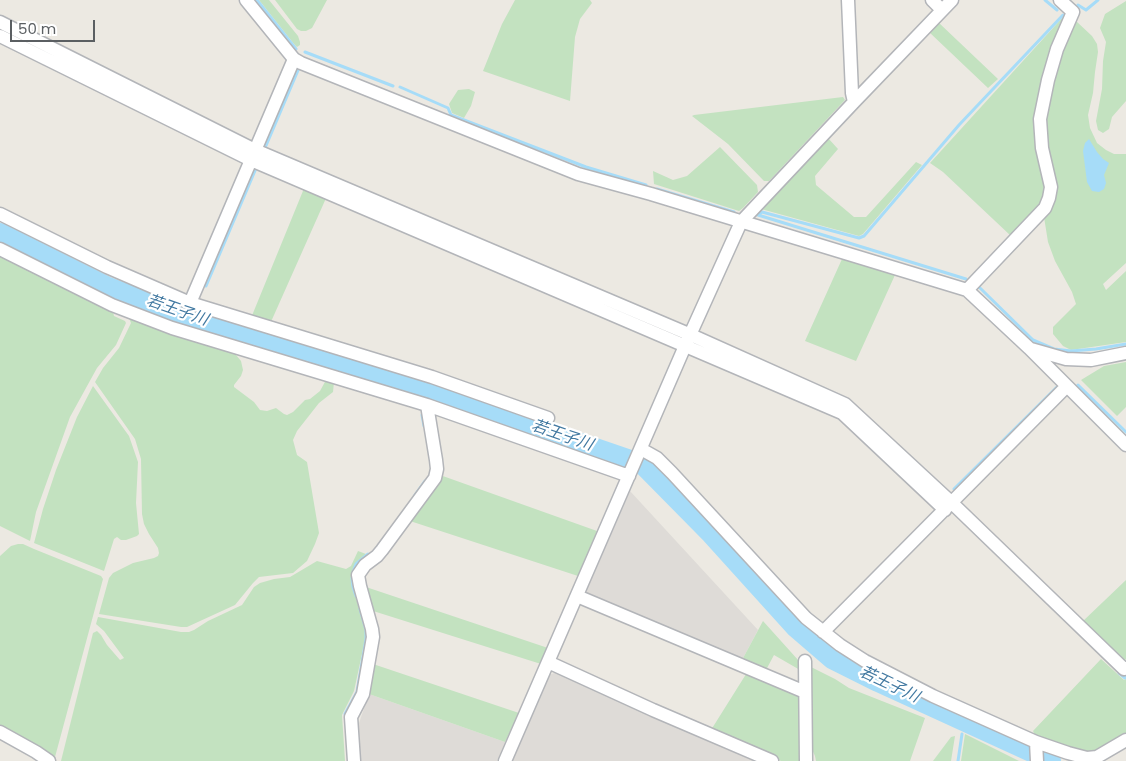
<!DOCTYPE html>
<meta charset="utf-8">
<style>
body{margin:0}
#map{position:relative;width:1126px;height:761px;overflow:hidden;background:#ece9e2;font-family:Poppins,sans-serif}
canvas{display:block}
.scale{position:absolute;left:10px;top:20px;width:85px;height:22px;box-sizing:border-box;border:2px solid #5b5f62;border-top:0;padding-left:6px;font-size:15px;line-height:18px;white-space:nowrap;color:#5b5f62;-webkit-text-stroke:4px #fff;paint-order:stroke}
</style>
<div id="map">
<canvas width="1126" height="761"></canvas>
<div class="scale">50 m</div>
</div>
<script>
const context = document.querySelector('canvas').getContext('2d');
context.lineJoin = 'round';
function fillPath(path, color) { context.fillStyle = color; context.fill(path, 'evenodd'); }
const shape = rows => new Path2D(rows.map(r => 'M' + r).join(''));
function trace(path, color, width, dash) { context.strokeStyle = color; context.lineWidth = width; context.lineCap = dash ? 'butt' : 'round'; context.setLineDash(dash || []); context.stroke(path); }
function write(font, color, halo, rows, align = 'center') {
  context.font = font + ' Poppins,"Noto Sans JP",sans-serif'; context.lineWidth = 4.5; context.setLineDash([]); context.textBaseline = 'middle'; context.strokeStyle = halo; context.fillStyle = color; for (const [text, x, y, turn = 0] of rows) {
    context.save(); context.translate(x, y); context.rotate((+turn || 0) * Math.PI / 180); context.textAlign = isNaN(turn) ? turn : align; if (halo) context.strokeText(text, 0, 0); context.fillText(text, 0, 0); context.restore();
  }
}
const industrial = shape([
 [630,491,758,630,742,660,585,594],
 [557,672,757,761,512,761,549,675],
 [369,694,505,742,497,761,358,761,358,726]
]);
const green = shape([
 [259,0,269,0,298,36,300,42,300,45,297,47,294,44],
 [275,0,327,0,312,28,306,31,301,31,297,29],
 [515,0,590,0,592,3,580,19,575,37,570,101,483,71,502,24],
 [1126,1,1126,101,1112,117,1109,129,1103,133,1098,130,1096,121,1102,89,1103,61,1106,42,1100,28,1105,14],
 [1063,17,1065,20,1041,89,1046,187,1043,204,1011,236,943,172,930,163],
 [1076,21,1092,36,1097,44,1098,52,1095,72,1093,93,1088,115,1090,128,1097,143,1106,150,1114,154,1126,154,1126,263,1103,284,1106,290,1126,271,1126,342,1071,350,1063,346,1053,334,1053,327,1076,304,1072,292,1055,261,1048,242,1044,217,1053,205,1043,120,1054,70],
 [938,22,998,79,988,88,929,32],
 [469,89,475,92,471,106,464,118,452,113,449,104,458,90],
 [843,97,845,100,769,181,764,181,728,144,692,116,694,115],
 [828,138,838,149,815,176,816,185,854,217,866,217,916,162,922,165,863,234,859,236,761,209],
 [720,147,757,185,758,192,743,208,739,211,654,184,653,171,673,180,687,176],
 [305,186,327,196,270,324,251,318],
 [0,257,4,257,112,308,114,316,125,321,126,323,116,345,97,368,70,417,36,512,30,541,0,526],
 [842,259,895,275,856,361,805,341],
 [129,318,232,350,241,361,243,370,241,376,234,385,234,387,254,402,260,410,267,411,276,408,284,414,287,415,293,412,305,400,310,399,320,391,326,380,334,382,333,392,319,403,297,431,293,440,297,455,307,462,319,533,315,544,307,561,293,573,259,577,253,583,235,605,187,627,181,627,99,614,109,578,113,573,133,563,154,558,158,556,159,553,158,548,149,534,144,524,142,514,141,459,135,439,95,382,103,368,119,348,131,323],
 [1126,362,1126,407,1117,416,1081,380,1104,366],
 [93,386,129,436,138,462,136,503,139,534,137,536,126,540,121,540,117,537,114,539,104,571,34,543,43,509,56,470,77,417],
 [440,475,597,531,578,576,410,521],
 [18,544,23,544,34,549,101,576,103,579,55,757,51,758,0,729,0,556,11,546],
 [358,551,366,554,355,564,351,575,353,587,365,631,365,640,354,691,342,715,345,761,61,761,93,633,97,631,101,635,107,645,120,660,124,658,104,631,96,624,98,617,181,632,189,632,194,630,208,621,242,605,254,587,260,583,274,579,290,577,317,561,346,569,351,566],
 [1126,580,1126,659,1123,662,1082,622],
 [363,586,548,648,541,664,370,610],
 [763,621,799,661,800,670,774,655,766,670,742,660],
 [1101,659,1124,680,1126,679,1126,736,1087,755,1036,737,1033,731],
 [373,664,519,713,505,742,369,694],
 [811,667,835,679,849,688,925,718,910,761,816,761,815,756,810,745],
 [748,671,801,694,803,761,781,761,711,730],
 [965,734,1019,761,961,761],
 [955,736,951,761,933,761,951,737]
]);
const water = shape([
 [1089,139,1097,152,1103,159,1109,163,1104,175,1106,183,1104,189,1099,192,1092,191,1087,182,1083,151,1085,143]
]);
const stream = shape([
 [257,0,296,49],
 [1045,0,1057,10],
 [1078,5,1086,10,1098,0],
 [305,52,393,86],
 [400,87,448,108,451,115,586,167,646,185],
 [265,148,299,68],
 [657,189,734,212],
 [758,215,762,212,859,238,864,236,959,125,1063,15],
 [758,215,966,279],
 [9,247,18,242],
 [206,286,257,166],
 [979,287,1033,340,1054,349,1071,351,1096,349,1126,344],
 [193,318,195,312],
 [1078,385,1126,432],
 [427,397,429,391],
 [422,415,424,426],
 [954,489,1057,387],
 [415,495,425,481],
 [353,572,356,564,368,554],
 [352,578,353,587,356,596],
 [1119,673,1125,678,1126,677],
 [346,718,345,714,357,692,366,639,366,630,360,609],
 [958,761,962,734]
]);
const river = shape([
 [0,233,106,286,179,314,429,391,642,464,711,534,796,628,832,659,878,682,1051,761]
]);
const minor = shape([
 [246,0,294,59,301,63,578,174,651,194,967,290,1029,348,1126,445],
 [848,0,852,93,854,102],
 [932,0,942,10],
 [0,22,255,150,691,335,845,404,952,503,1124,669,1126,668],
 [0,36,251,160,842,413,945,510],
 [0,214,107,267,190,303,432,377,548,418],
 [0,249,112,305,172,328,427,405,629,476],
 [967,290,1045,208,1049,198,1051,187,1042,148,1040,119,1048,80,1057,49,1073,12,1060,0],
 [190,303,294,59],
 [1031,349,1066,359,1091,360,1126,353],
 [641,449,657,458,672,473,806,618,840,645,865,661,933,696,1036,742,1068,753,1087,758,1097,757,1126,740],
 [577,596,805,692],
 [823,632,1067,386],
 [805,661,806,761],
 [548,662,653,710,772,761],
 [0,732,36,752,49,761],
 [1036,742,1037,761],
 [354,761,351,717,363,694,373,637,372,629,360,586,358,575,365,565,377,556,382,550,435,478,437,469,436,460,427,405],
 [505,761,685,346,741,222,854,102,952,0]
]);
const waterNames = [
 ["若王子川",177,311,19],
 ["若王子川",562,436,19],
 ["若王子川",889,685,25]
];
fillPath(industrial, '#dedbd7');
fillPath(green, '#c3e2c0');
fillPath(water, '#a6dcf8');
trace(stream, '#a6dcf8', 3);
trace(river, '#a6dcf8', 20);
trace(minor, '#b3b5b9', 15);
trace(minor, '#fff', 12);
write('italic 16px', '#4279a1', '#fff', waterNames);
</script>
